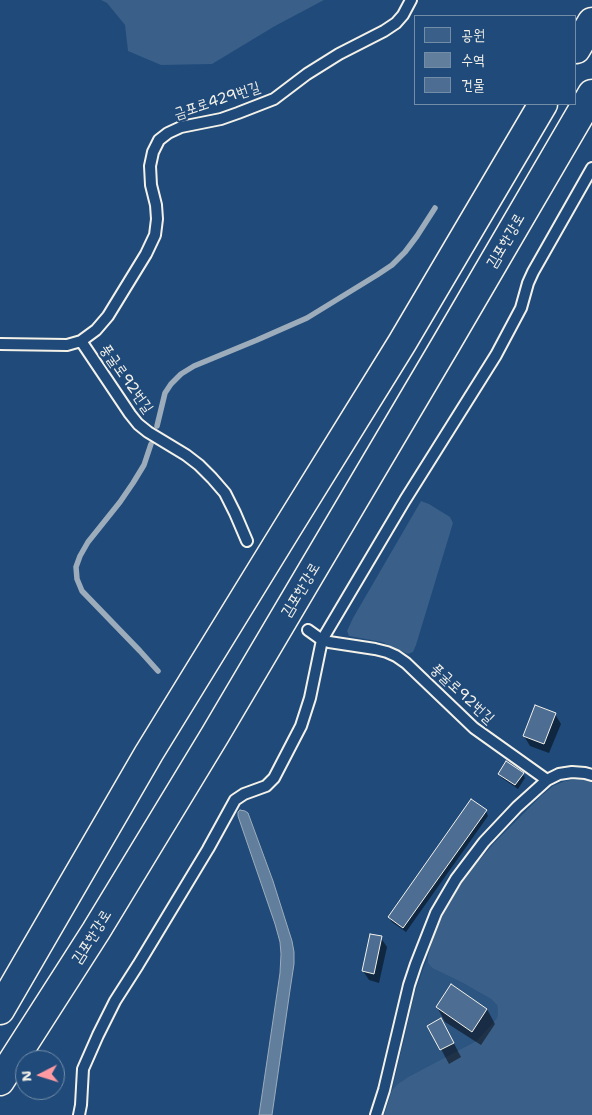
<!DOCTYPE html>
<meta charset="utf-8">
<style>
body{margin:0}
#map{position:relative;width:592px;height:1115px;overflow:hidden;background:#1f4a7a;font-family:"Shantell Sans","Poor Story",sans-serif}
canvas{display:block}
.legend{position:absolute;left:414px;top:15px;width:162px;height:90px;box-sizing:border-box;background:#1f4a7a;border:1px solid #748da6;margin:0;padding:6px 9px;list-style:none;font-size:15px;color:#f4f1e8}
.legend li{display:flex;align-items:center;gap:10px;height:25px}
.legend b{width:25px;border:1px solid #748da6}
.north{position:absolute;left:15px;top:1050px;width:50px;height:50px;box-sizing:border-box;background:#1f4a7a;border:1px solid #748da6;border-radius:50%;rotate:265deg;font-size:14px;font-weight:700;line-height:20px;text-align:center;color:#f4f1e8}
.north::after{content:'';display:block;margin:auto;width:18px;height:22px;background:#ff9aa2;clip-path:polygon(50% 0,100% 100%,50% 72%,0 100%)}
</style>
<div id="map">
<canvas width="592" height="1115"></canvas>
<ul class="legend">
<li><b style="height:14px;background:#3a5f88"></b>공원</li>
<li><b style="height:14px;background:#627e9d"></b>수역</li>
<li><b style="height:14px;background:#4d6e92"></b>건물</li>
</ul>
<div class="north">N</div>
</div>
<script>
const context = document.querySelector('canvas').getContext('2d');
context.lineJoin = 'round';
function fillPath(path, color) { context.fillStyle = color; context.fill(path, 'evenodd'); }
const shape = rows => new Path2D(rows.map(r => 'M' + r).join(''));
function trace(path, color, width, dash) { context.strokeStyle = color; context.lineWidth = width; context.lineCap = dash ? 'butt' : 'round'; context.setLineDash(dash || []); context.stroke(path); }
function write(font, color, halo, rows, align = 'center') {
  context.font = font + ' "Shantell Sans","Poor Story",sans-serif'; context.lineWidth = 4.5; context.setLineDash([]); context.textBaseline = 'middle'; context.strokeStyle = halo; context.fillStyle = color; for (const [text, x, y, turn = 0] of rows) {
    context.save(); context.translate(x, y); context.rotate((+turn || 0) * Math.PI / 180); context.textAlign = isNaN(turn) ? turn : align; if (halo) context.strokeText(text, 0, 0); context.fillText(text, 0, 0); context.restore();
  }
}
const built = shape([
 [428,956,428,963,432,968,463,983,491,999,497,1005,498,1012,497,1018,481,1036,476,1041,408,1077,392,1090,415,992]
]);
const green = shape([
 [101,0,324,0,275,26,212,64,161,65,128,51,125,25,107,3],
 [421,501,429,504,450,517,453,523,416,645,413,652,408,654,382,642,349,636,347,631,353,618],
 [578,779,592,781,592,1115,384,1115,392,1090,398,1084,408,1077,476,1041,481,1036,497,1018,498,1012,497,1005,491,999,463,983,432,968,428,963,428,956,434,934,443,915,455,893,471,870,494,843,541,796,553,786,565,781]
]);
const water = shape([
 [240,810,245,811,248,813,273,881,292,941,294,952,294,964,290,990,272,1115,259,1115,280,973,281,954,280,942,275,924,238,816,238,812,240,810]
]);
const shadow = shape([
 [555,714,561,724,549,753,530,746,524,736],
 [499,774,523,774,525,778,518,789,502,778],
 [486,811,488,816,406,932,392,922,389,917],
 [381,938,387,947,379,983,369,980,363,971],
 [437,1007,487,1009,495,1024,481,1045,445,1022],
 [449,1034,461,1057,449,1064,441,1049]
]);
const stream = shape([
 [157,426,165,393,171,384,181,374,194,366,257,340,307,318,377,275,392,265,405,252,417,236,435,208],
 [151,444,144,465,133,483,120,502,88,542,80,556,76,567,77,579,82,591,140,651,158,671]
]);
const building = shape([
 [535,705,556,713,544,744,523,736,535,705],
 [506,761,524,773,515,785,498,774,506,761],
 [471,799,487,810,403,928,388,917,471,799],
 [370,934,382,936,374,974,362,971,370,934],
 [451,984,487,1009,472,1032,436,1007,451,984],
 [441,1018,454,1043,440,1050,427,1026,441,1018]
]);
const service = shape([
 [81,341,130,414,138,424,148,432,186,455,199,465,212,478,225,493,235,513,247,541],
 [0,344,67,345,81,341,96,330,108,316,146,254,155,235,157,219,156,205,151,185,150,166,153,152,159,140,168,133,181,127,221,119,238,113,274,99,307,74,339,54,384,31,396,23,403,15,411,0],
 [308,630,322,640,329,642,375,649,387,652,396,656,406,663,474,728,547,780,559,774,572,772,585,773,592,775],
 [79,1115,81,1105,83,1069,98,1035,115,1001,138,965,208,849,235,800,244,794,266,786,274,778,301,726,310,698,322,640,405,500,496,355,521,308,528,283,533,272,592,168],
 [376,1115,384,1090,409,985,416,964,436,913,456,879,484,842,517,807,547,780]
]);
const trunk = shape([
 [576,49,592,22],
 [0,1010,149,753,288,527,402,343,543,104],
 [0,1081,96,931,215,735,446,344,592,94]
]);
const streetNames = [
 ["금포로429번길",217,101,-18],
 ["김포한강로",506,241,-60],
 ["풍굴로92번길",126,379,55],
 ["김포한강로",301,590,-59],
 ["풍굴로92번길",462,694,43],
 ["김포한강로",92,937,-58]
];
fillPath(built, '#2d5581');
fillPath(green, '#3a5f88');
fillPath(water, '#627e9d');
trace(water, '#9cacbb', 1);
fillPath(shadow, '#0007');
trace(stream, '#9cacbb', 5.5);
fillPath(building, '#4d6e92');
trace(building, '#f4f1e8', 1);
trace(service, '#f4f1e8', 14);
trace(trunk, '#f4f1e8', 31);
trace(service, '#1f4a7a', 10);
trace(trunk, '#1f4a7a', 28);
write('15px', '#f4f1e8', '#1f4a7a', streetNames);
</script>
